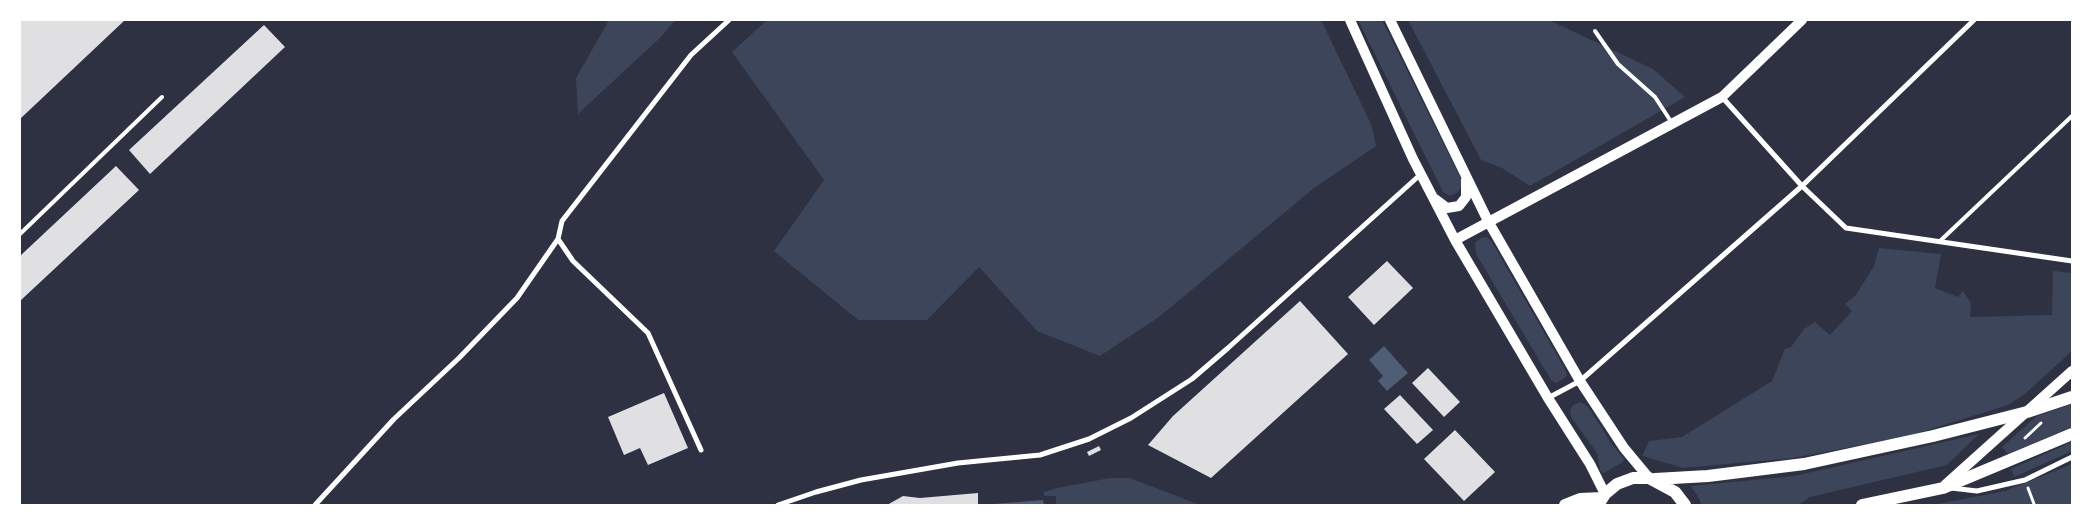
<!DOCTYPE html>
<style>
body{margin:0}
#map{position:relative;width:2092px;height:525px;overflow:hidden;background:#2d3142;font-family:"IBM Plex Serif",serif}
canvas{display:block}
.frame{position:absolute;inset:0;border:21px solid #fff;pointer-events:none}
</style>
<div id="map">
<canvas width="2092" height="525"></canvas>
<div class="frame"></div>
</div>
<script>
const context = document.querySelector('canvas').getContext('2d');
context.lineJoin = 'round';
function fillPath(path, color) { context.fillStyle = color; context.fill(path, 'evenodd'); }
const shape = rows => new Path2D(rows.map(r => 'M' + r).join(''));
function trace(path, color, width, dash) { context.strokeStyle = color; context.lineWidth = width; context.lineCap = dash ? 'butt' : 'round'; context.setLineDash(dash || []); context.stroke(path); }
const green = shape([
 [609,20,675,20,661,37,578,114,576,78],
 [767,20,1321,20,1372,126,1376,146,1314,188,1159,317,1100,356,1037,331,979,267,927,320,858,320,774,251,824,180,732,52],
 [1358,20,1382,20,1461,179,1461,187,1457,193,1450,196,1443,192],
 [1408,20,1549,20,1653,69,1685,97,1530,186,1502,168,1481,160],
 [1487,237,1492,242,1565,369,1567,375,1562,380,1555,383,1551,380,1476,254,1475,243,1481,238],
 [1879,248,1941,254,1935,288,1958,297,1963,291,1971,303,1970,317,2052,315,2053,271,2072,273,2072,351,2025,394,2008,405,1909,436,1793,458,1683,468,1642,456,1649,441,1682,437,1772,381,1785,349,1791,347,1804,329,1815,322,1830,335,1852,311,1845,304,1855,296,1874,266],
 [1580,402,1586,405,1591,411,1611,443,1624,459,1623,462,1604,473,1602,473,1600,470,1597,453,1571,417,1570,411,1573,405],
 [2072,404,2072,427,2008,454,2002,447,2037,416],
 [1979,434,1947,465,1810,497,1798,505,1702,505,1697,495,1690,486,1794,476],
 [2072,442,2072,451,2014,477,2011,469],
 [2072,464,2072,505,1932,505,2005,491],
 [1110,478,1130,478,1200,505,1056,505,1056,496,1044,496,1044,492,1057,488]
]);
const water = shape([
 [1384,346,1408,373,1387,391,1378,381,1383,376,1369,360],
 [1043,500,1044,505,993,505,993,504]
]);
const building = shape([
 [20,20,125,20,20,119],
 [264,25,285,47,150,174,129,150],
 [116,166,139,190,20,301,20,256],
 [1387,261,1413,288,1374,325,1348,297],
 [1300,301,1348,354,1211,478,1148,445,1173,416],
 [1428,368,1460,402,1444,417,1412,383],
 [664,393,688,448,648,465,640,448,624,455,608,417],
 [1400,395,1433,430,1417,444,1384,409],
 [1455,430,1495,472,1464,501,1424,459],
 [1099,446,1101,450,1089,456,1087,452],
 [978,493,978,505,887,505,903,496,920,498]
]);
const path = shape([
 [2025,438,2041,423],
 [2028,488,2034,504]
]);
const service = shape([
 [1595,31,1618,64,1655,97,1672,123],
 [20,234,162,97],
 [1939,242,2072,116]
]);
const minor = shape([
 [1722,97,1802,186,1846,228,2072,261],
 [558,239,573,261,648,333,701,450],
 [1548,398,1580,381,1802,186,1974,20],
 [1951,488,1977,491,2025,480,2072,457],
 [315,505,394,419,459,358,517,298,558,239,562,221,691,55,729,20],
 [778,505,816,492,861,480,958,463,1040,455,1089,439,1131,418,1192,379,1228,348,1421,174]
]);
const secondary = shape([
 [1350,20,1413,159,1455,240,1548,398,1590,464,1605,494],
 [1390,20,1488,221,1580,381,1624,448,1649,478],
 [1435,199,1447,208,1459,206,1466,197,1466,180],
 [1455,240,1722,97,1802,20],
 [1945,485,2072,371]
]);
const primary = shape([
 [1655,479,1708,476,1804,464,1933,436,2027,412,2072,397],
 [1565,505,1580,499,1602,498],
 [1598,505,1605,494,1617,484,1633,478,1649,478,1675,492,1685,505],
 [1862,505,1943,488,2072,434]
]);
fillPath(green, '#3c4559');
fillPath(water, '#4f5d75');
fillPath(building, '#e0e0e3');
trace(path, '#fff', 3);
trace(service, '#fff', 4);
trace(minor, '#fff', 5);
trace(secondary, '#fff', 10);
trace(primary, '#fff', 12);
</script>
